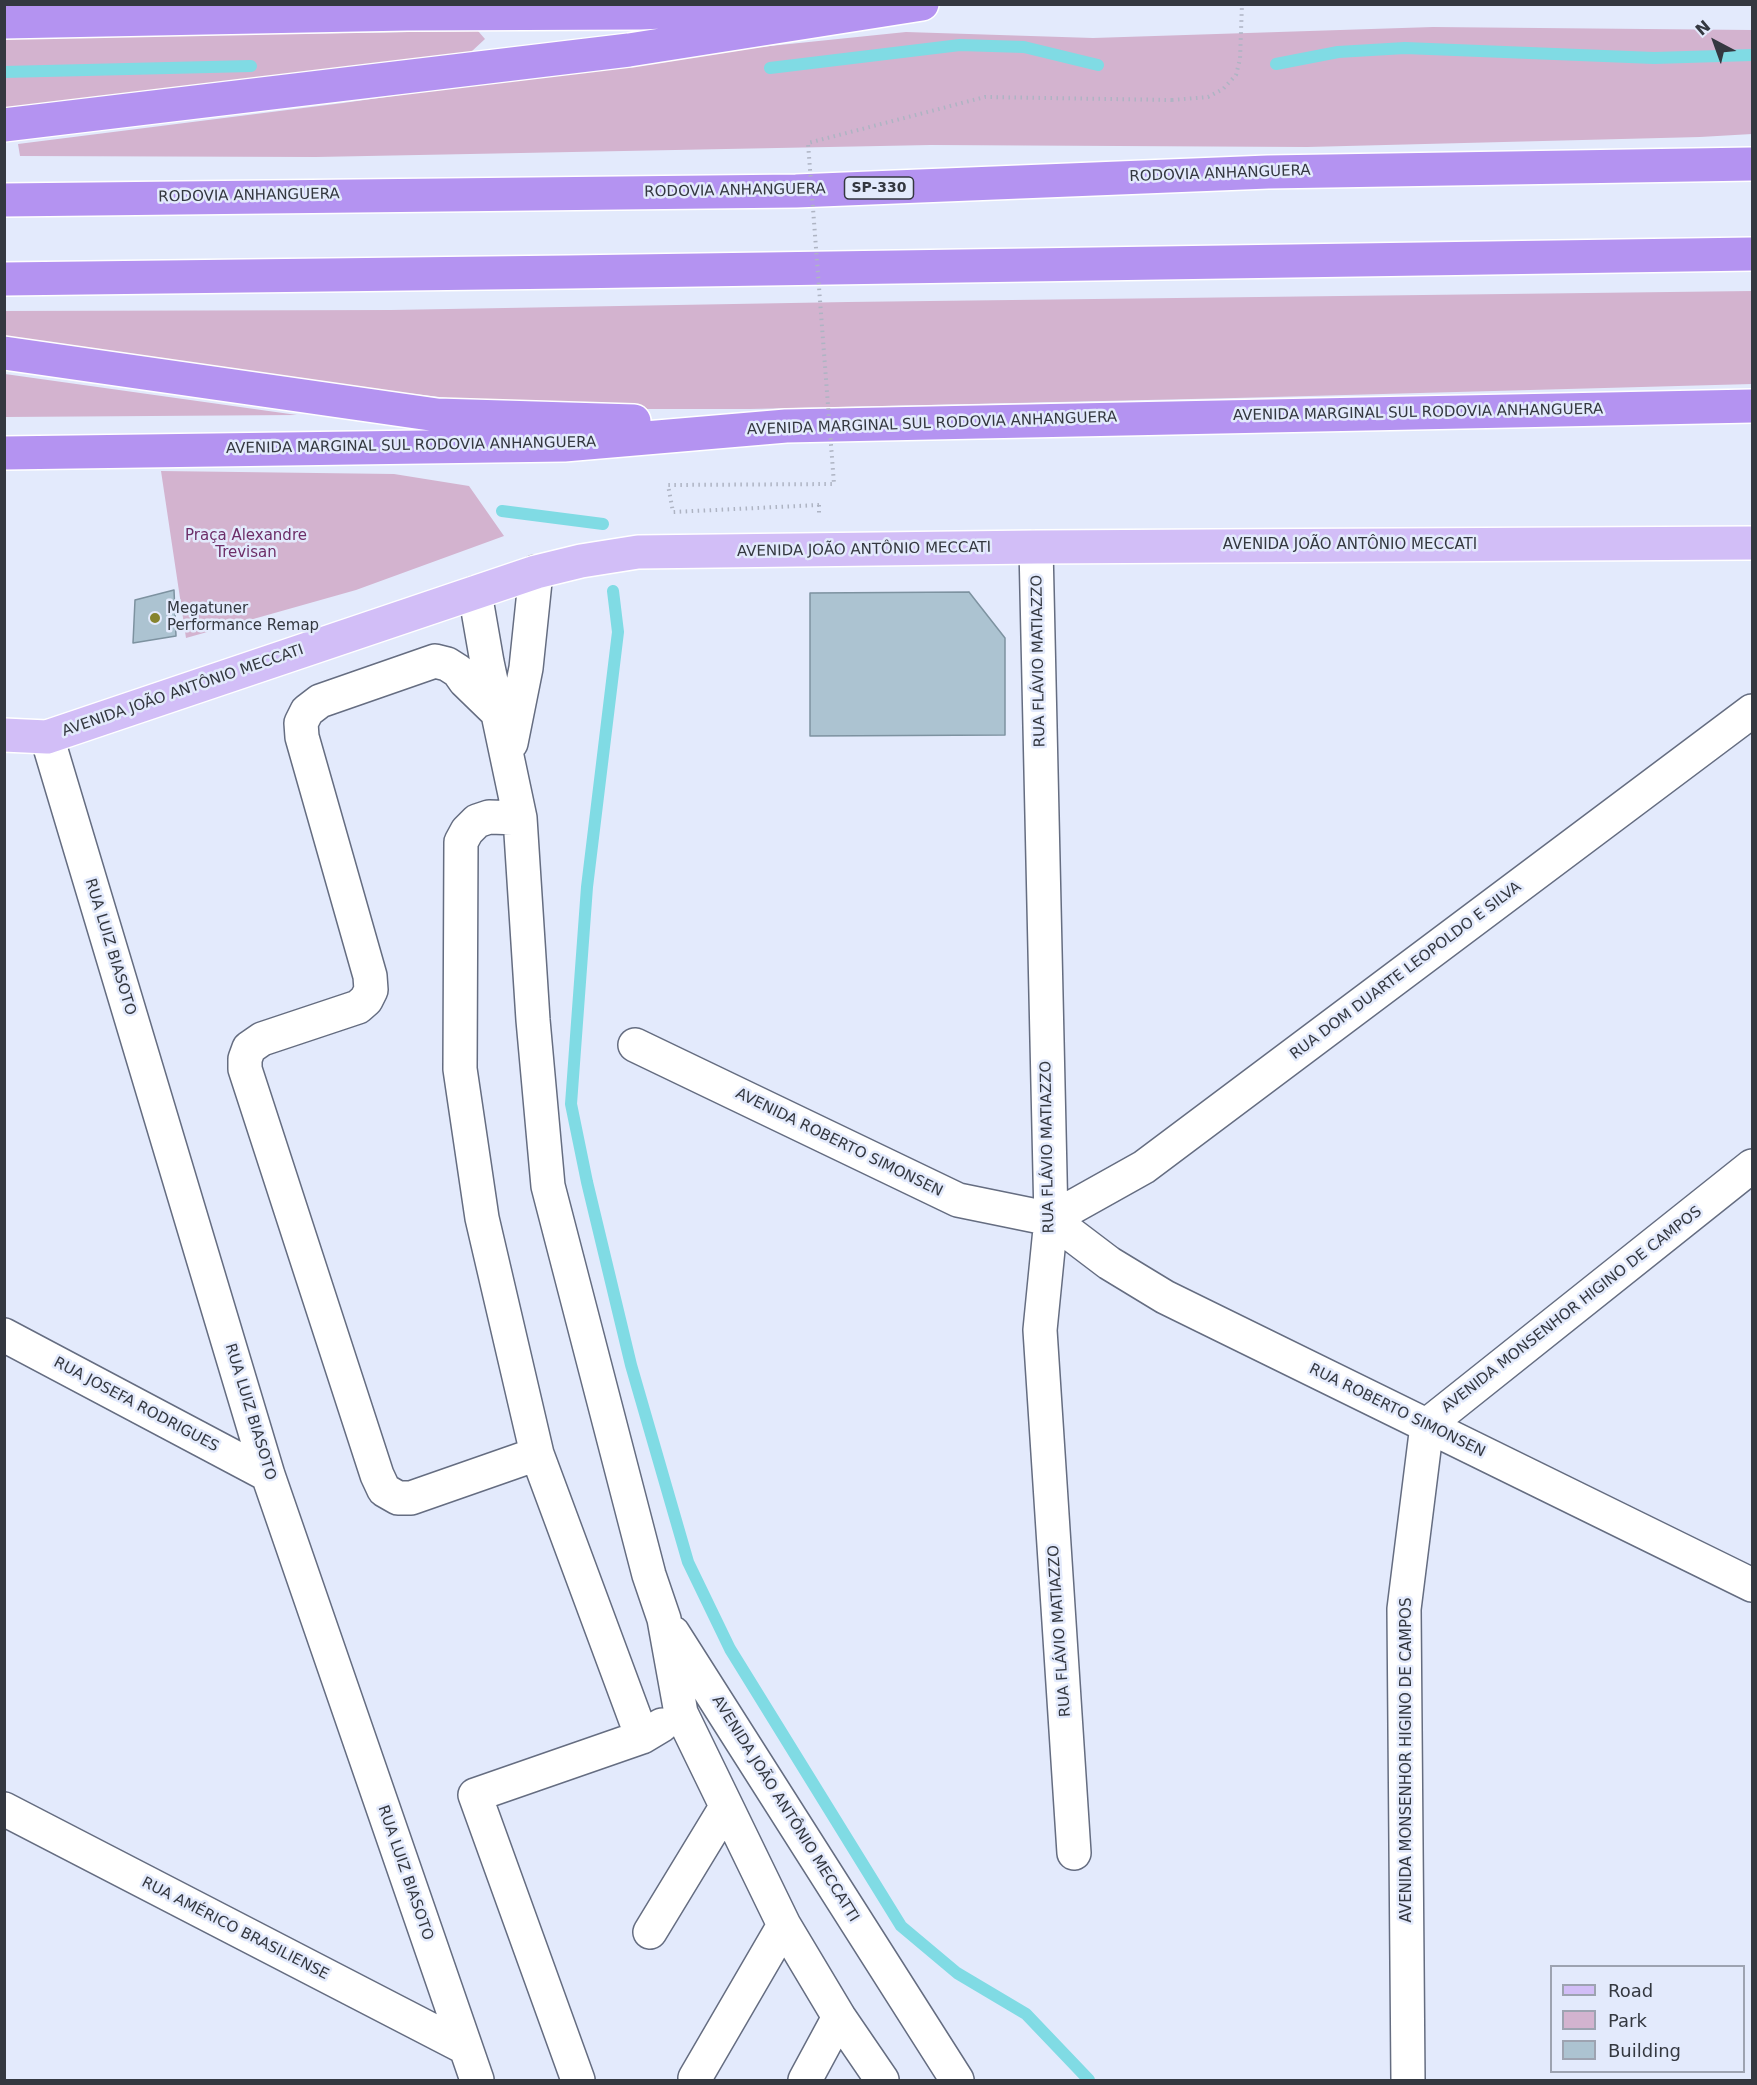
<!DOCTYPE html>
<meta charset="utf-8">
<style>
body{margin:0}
#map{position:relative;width:1757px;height:2085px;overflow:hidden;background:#e3eafc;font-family:"DejaVu Sans",sans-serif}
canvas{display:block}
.frame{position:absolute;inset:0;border:6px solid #343840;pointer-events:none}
.legend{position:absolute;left:1550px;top:1965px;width:195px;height:108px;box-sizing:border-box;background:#e3eafc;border:2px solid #9da3b1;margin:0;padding:8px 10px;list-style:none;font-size:18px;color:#343840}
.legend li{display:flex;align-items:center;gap:12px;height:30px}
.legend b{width:30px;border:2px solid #9da3b1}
.north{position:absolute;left:1685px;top:12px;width:60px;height:60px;-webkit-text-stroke:4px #e3eafc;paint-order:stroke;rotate:319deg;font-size:16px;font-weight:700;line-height:24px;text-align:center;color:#343840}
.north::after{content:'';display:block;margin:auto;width:21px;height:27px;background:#343840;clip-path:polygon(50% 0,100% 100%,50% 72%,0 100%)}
</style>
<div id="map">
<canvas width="1757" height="2085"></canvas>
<div class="frame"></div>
<ul class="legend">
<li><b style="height:8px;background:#d2bef7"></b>Road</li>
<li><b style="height:16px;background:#d3b3cf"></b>Park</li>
<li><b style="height:16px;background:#acc3d1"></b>Building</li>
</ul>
<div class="north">N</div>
</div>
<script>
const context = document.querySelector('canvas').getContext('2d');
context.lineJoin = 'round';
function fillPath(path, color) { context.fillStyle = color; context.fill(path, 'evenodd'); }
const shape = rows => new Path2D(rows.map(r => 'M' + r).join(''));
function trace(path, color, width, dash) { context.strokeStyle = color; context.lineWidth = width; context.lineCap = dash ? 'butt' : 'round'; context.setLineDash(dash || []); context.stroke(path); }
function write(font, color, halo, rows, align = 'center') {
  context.font = font + ' "DejaVu Sans",sans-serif'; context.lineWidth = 5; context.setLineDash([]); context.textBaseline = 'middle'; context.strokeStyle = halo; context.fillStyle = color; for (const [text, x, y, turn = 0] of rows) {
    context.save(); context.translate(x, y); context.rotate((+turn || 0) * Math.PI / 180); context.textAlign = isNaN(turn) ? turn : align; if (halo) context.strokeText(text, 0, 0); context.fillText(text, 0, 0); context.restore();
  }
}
const green = shape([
 [1433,27,1752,30,1752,134,1700,137,1307,147,931,145,316,157,20,156,18,144,343,103,692,54,906,32,1093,38],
 [478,31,485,39,471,52,5,111,4,38],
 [1752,291,1752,384,1235,398,750,409,621,409,508,405,388,391,5,337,5,311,391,310,848,302],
 [5,374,297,415,5,417],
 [161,471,394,474,469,486,504,536,356,590,186,638]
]);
const stream = shape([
 [1276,64,1338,52,1405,48,1654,58,1752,55],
 [770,68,960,45,1024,47,1098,65],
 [4,72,251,66],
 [502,511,603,524],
 [613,591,618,632,587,887,571,1104,587,1182,631,1365,688,1562,730,1649,901,1926,957,1973,1026,2014,1089,2080]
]);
const building = shape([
 [174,590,176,636,133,643,135,600,174,590],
 [969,592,1005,638,1005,735,810,736,810,593,969,592]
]);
const path = shape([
 [1172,100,1208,97,1223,89,1236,75,1240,59,1242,4],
 [819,505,819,514]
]);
const minor = shape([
 [1036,547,1051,1219,1040,1330,1074,1853],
 [475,593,487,662,520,818,533,1020,548,1186,649,1575,664,1619,681,1713,784,1925,839,2017,882,2080],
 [500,715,465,681,458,671,447,664,435,661,320,701,307,711,301,723,302,737,370,976,371,990,366,1000,358,1007,262,1039,249,1048,245,1059,245,1069,377,1475,384,1490,398,1498,411,1498,537,1454],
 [47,737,268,1475,477,2080],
 [511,743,526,668,536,572],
 [520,818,489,817,477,821,467,831,461,842,460,1069,482,1218,537,1454,642,1737],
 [635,1045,958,1200,1051,1219,1109,1263,1165,1297,1752,1585],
 [1051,1219,1144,1167,1752,711],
 [4,1335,268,1475],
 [673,1633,957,2080],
 [4,1809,466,2048],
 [650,1932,726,1807],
 [695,2078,784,1925],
 [578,2080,475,1795,642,1737,662,1725],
 [805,2080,839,2017],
 [1408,2080,1404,1609,1427,1425,1752,1166]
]);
const major = shape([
 [4,735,47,737,536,572,581,561,638,552,1036,547,1752,543]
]);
const highway = shape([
 [4,22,407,14,640,13,796,6],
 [4,125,629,50,922,4],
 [4,200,796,191,1268,172,1752,164],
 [4,279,568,272,1752,254],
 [4,353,437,415,634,421],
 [4,453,564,445,786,426,1752,406]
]);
const pathBridge = shape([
 [819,505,673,512,668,485,834,484,808,143,985,97,1172,100]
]);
const markers = [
 [155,618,6,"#86842e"]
];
const shields = [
 [879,188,69]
];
const shieldNames = [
 ["SP-330",879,188]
];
const streetNames = [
 ["RODOVIA ANHANGUERA",1220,174,-2],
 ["RODOVIA ANHANGUERA",735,191,-1],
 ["RODOVIA ANHANGUERA",249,196,-1],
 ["AVENIDA MARGINAL SUL RODOVIA ANHANGUERA",1418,413,-1],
 ["AVENIDA MARGINAL SUL RODOVIA ANHANGUERA",932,424,-2],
 ["AVENIDA MARGINAL SUL RODOVIA ANHANGUERA",411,446,-1],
 ["AVENIDA JOÃO ANTÔNIO MECCATI",1350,545],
 ["AVENIDA JOÃO ANTÔNIO MECCATI",864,550,-1],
 ["RUA FLÁVIO MATIAZZO",1039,661,-91],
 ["AVENIDA JOÃO ANTÔNIO MECCATI",183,691,-19],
 ["RUA LUIZ BIASOTO",110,947,73],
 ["RUA DOM DUARTE LEOPOLDO E SILVA",1406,971,-37],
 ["AVENIDA ROBERTO SIMONSEN",839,1143,26],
 ["RUA FLÁVIO MATIAZZO",1048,1147,-91],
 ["AVENIDA MONSENHOR HIGINO DE CAMPOS",1572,1310,-38],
 ["RUA JOSEFA RODRIGUES",136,1405,28],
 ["RUA ROBERTO SIMONSEN",1397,1411,26],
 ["RUA LUIZ BIASOTO",250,1412,73],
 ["RUA FLÁVIO MATIAZZO",1060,1631,-94],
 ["AVENIDA MONSENHOR HIGINO DE CAMPOS",1407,1760,-90],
 ["AVENIDA JOÃO ANTÔNIO MECCATTI",785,1809,58],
 ["RUA LUIZ BIASOTO",405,1873,71],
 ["RUA AMÉRICO BRASILIENSE",235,1929,27]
];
const parkNames = [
 ["Praça Alexandre",246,536],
 ["Trevisan",246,553]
];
const poiNames = [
 ["Megatuner",167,609],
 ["Performance Remap",167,626]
];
fillPath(green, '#d3b3cf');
trace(stream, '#80dbe4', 12);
fillPath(building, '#acc3d1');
trace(building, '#7d92a0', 1.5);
trace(minor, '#656d81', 36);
trace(major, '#fff', 36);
trace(highway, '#fff', 36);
trace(path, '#aeb4c3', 4, [1.5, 4.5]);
trace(minor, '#fff', 33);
trace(major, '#d2bef7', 33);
trace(highway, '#b493f1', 33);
trace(pathBridge, '#aeb4c3', 4, [1.5, 4.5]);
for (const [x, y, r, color] of markers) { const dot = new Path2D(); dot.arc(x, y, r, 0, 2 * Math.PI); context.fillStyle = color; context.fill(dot); trace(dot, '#e3eafc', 2); }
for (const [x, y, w] of shields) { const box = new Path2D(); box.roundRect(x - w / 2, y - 11, w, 22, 4.5); context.fillStyle = '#e3eafc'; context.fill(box); trace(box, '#343840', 1.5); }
write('bold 14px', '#343840', null, shieldNames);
write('15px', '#343840', '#e3eafc', streetNames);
write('15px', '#6d2e68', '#e3eafc', parkNames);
write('15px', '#343840', '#e3eafc', poiNames, 'left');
</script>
